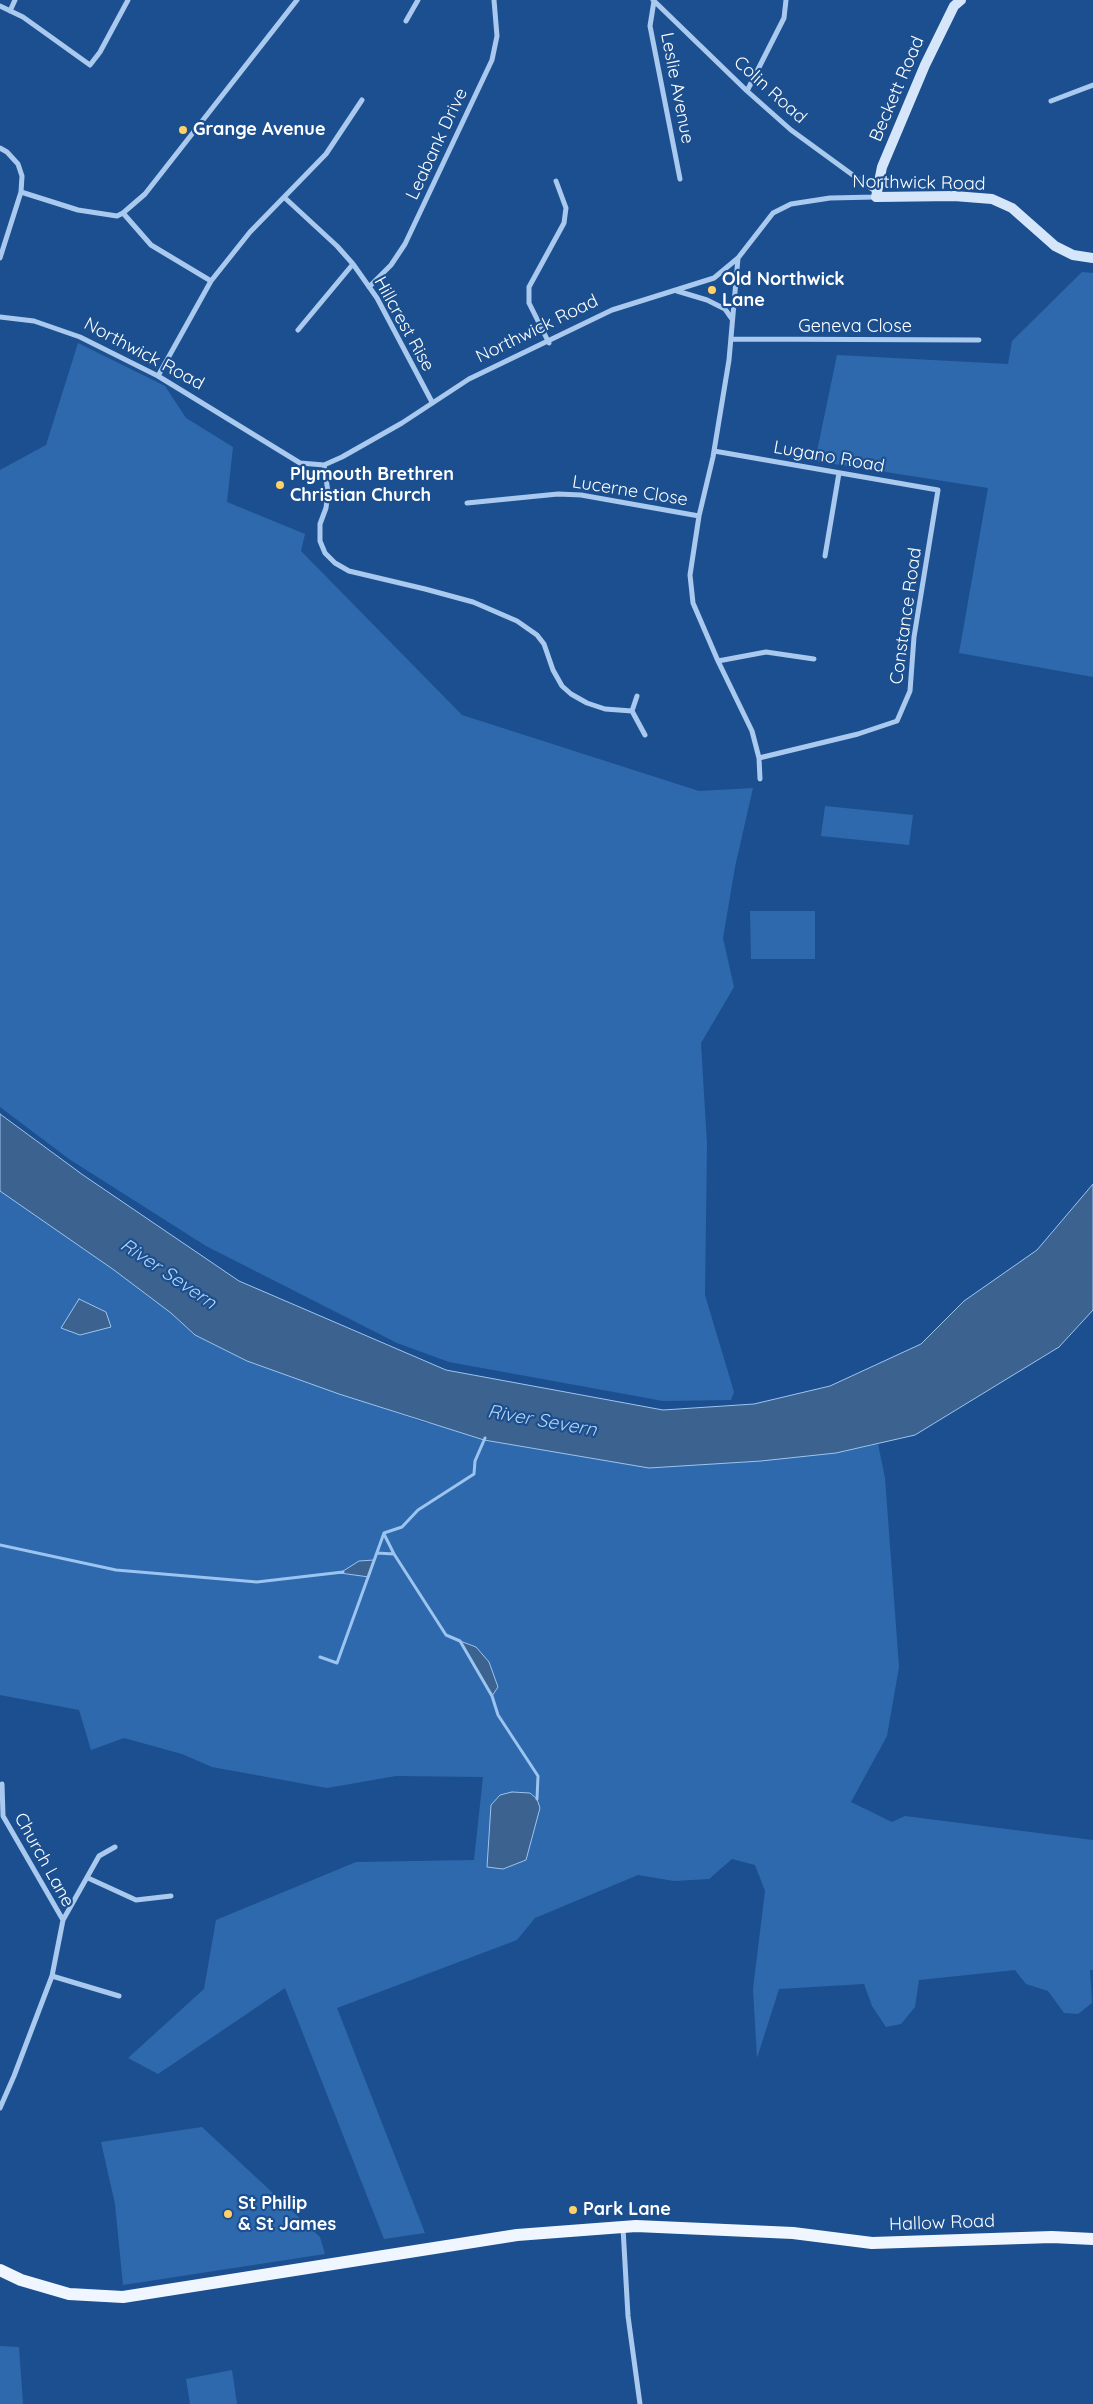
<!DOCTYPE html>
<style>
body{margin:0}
canvas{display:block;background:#1b4f8f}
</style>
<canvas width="1093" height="2404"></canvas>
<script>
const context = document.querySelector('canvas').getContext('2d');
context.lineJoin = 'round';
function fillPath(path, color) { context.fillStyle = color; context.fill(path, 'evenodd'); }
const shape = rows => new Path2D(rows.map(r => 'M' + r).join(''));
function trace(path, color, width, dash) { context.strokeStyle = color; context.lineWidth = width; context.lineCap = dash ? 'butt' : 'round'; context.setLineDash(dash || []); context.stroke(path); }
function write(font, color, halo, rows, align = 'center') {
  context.font = font + ' Quicksand,sans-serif'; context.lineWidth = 4.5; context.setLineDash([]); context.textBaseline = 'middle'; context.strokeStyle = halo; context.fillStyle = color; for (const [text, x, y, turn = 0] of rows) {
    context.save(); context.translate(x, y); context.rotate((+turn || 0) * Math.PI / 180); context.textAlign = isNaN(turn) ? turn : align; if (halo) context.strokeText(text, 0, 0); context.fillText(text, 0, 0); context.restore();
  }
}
const green = shape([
 [1082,272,1093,273,1093,677,959,653,988,488,815,461,837,355,1008,364,1012,341],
 [78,343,165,386,186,418,233,447,227,502,305,534,301,551,462,715,699,791,753,788,735,867,723,938,734,987,701,1043,707,1144,705,1295,734,1392,731,1400,663,1401,449,1362,397,1343,206,1246,69,1159,0,1107,0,470,46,445],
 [825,806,913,815,909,845,821,836],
 [750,911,815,911,815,959,751,959],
 [0,1191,114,1270,171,1313,195,1335,247,1361,426,1423,836,1453,878,1444,885,1478,899,1667,887,1736,851,1802,892,1822,905,1816,1093,1840,1093,1970,1090,1970,1092,2003,1078,2014,1064,2013,1048,1991,1026,1984,1015,1970,919,1980,915,2007,901,2024,886,2027,872,2006,864,1984,779,1989,757,2058,753,1989,765,1891,755,1865,732,1859,709,1879,674,1881,638,1875,535,1918,517,1940,337,2008,425,2233,384,2239,285,1988,158,2074,128,2058,204,1989,216,1920,356,1862,474,1860,483,1777,396,1776,327,1788,212,1767,182,1754,124,1738,91,1750,79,1710,0,1695],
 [202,2127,320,2237,325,2254,123,2285,115,2204,101,2142],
 [0,2346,19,2347,23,2404,0,2404],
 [232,2370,237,2404,190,2404,186,2379]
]);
const water = shape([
 [0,1114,83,1175,239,1281,446,1370,663,1410,754,1404,830,1386,921,1344,964,1301,1037,1250,1093,1184,1093,1310,1059,1347,915,1435,836,1453,761,1461,649,1468,484,1440,339,1394,247,1361,195,1335,171,1313,114,1270,0,1191,0,1114],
 [79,1299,106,1312,111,1327,80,1335,61,1328,79,1299],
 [374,1560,369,1577,340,1573,359,1561,374,1560],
 [460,1641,476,1647,489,1662,498,1687,492,1696,460,1641],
 [512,1792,530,1793,537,1799,540,1808,526,1860,503,1869,487,1867,491,1805,500,1795,512,1792]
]);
const stream = shape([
 [384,1534,394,1554],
 [0,1545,116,1570,257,1582,343,1572],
 [377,1553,394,1554,446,1635,460,1641,492,1696,498,1715,538,1776,537,1799],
 [320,1657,337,1663,384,1533,402,1527,418,1510,474,1474,475,1461,485,1438]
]);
const street = shape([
 [653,0,747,91,791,130,876,192],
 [654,1,650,26,680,179],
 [0,6,23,17,90,65,100,52,128,0],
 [10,11,15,0],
 [406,21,418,0],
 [747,91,784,18,786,0],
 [1051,101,1093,85],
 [0,148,7,152,18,164,22,176,21,192,0,258],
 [21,192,78,210,117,216,123,213,145,194,297,0],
 [285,198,337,246,353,264,377,298,432,402],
 [123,213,151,245,211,281],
 [738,258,729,360,713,457,699,516,690,575,693,603,718,661,752,731,759,758,760,779],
 [369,287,391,265,405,244,492,60,497,36,494,0],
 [677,291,707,300,725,309,732,319],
 [0,317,34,321,80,337,158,376,300,463,324,465,342,457,402,423,469,379,612,310,714,278,738,258,773,213,791,204,830,198,876,197],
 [298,330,353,264],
 [731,339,979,340],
 [549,343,529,303,529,287,564,223,566,208,556,181],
 [158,376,211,281,250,232,326,154,362,100],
 [714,451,938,490,914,637,910,691,897,721,858,734,759,758],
 [324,465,328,492,326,508,320,524,320,541,325,553,335,563,349,571,425,589,473,602,517,621,537,635,544,644,553,670,562,686,571,694,587,703,605,709,632,711],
 [467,503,558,494,581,495,699,516],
 [825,556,839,473],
 [718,661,766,652,814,659],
 [637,696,632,711,645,735],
 [88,1878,136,1900,171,1896],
 [63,1920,99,1856,115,1847],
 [52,1976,119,1996],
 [0,2108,14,2076,52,1976,63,1920,3,1816,2,1784],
 [623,2228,628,2316,640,2404]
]);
const secondary = shape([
 [961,0,954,6,925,65,882,167,876,197,954,196,992,199,1012,208,1055,246,1073,255,1093,258]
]);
const primary = shape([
 [0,2270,21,2280,69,2294,123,2297,517,2235,636,2226,793,2233,872,2243,1052,2237,1093,2239]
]);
const markers = [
 [183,130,5,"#ffd166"],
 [712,290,5,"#ffd166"],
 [280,485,5,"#ffd166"],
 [573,2210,5,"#ffd166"],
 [228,2214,5,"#ffd166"]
];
const streetNames = [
 ["Leslie Avenue",677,88,79],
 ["Beckett Road",897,89,-67],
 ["Colin Road",770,90,42],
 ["Leabank Drive",437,144,-65],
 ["Northwick Road",919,183,1],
 ["Hillcrest Rise",404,324,61],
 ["Geneva Close",855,327],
 ["Northwick Road",537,329,-26],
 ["Northwick Road",144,354,28],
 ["Lugano Road",829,457,10],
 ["Lucerne Close",630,491,9],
 ["Constance Road",906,616,-82],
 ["Church Lane",44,1860,61],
 ["Hallow Road",942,2223,-2]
];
const poiNames = [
 ["Grange Avenue",193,130],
 ["Old Northwick",722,280],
 ["Lane",722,301],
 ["Plymouth Brethren",290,475],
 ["Christian Church",290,496],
 ["St Philip",238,2204],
 ["& St James",238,2225],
 ["Park Lane",583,2210]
];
const waterNames = [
 ["River Severn",168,1274,34],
 ["River Severn",542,1421,10]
];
fillPath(green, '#2e69ad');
fillPath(water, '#3c6290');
trace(water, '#9cc4f0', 1);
trace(stream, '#9cc4f0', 3);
trace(street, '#a9c9ee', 5);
trace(secondary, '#d6e6fa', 10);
trace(primary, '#f0f6ff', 12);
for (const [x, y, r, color] of markers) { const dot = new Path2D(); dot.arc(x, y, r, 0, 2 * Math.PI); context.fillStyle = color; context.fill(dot); trace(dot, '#1b4f8f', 2); }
write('18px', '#fff', '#1b4f8f', streetNames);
write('bold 18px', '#fff', '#1b4f8f', poiNames, 'left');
write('italic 19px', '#b5d3f5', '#1b4f8f', waterNames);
</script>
